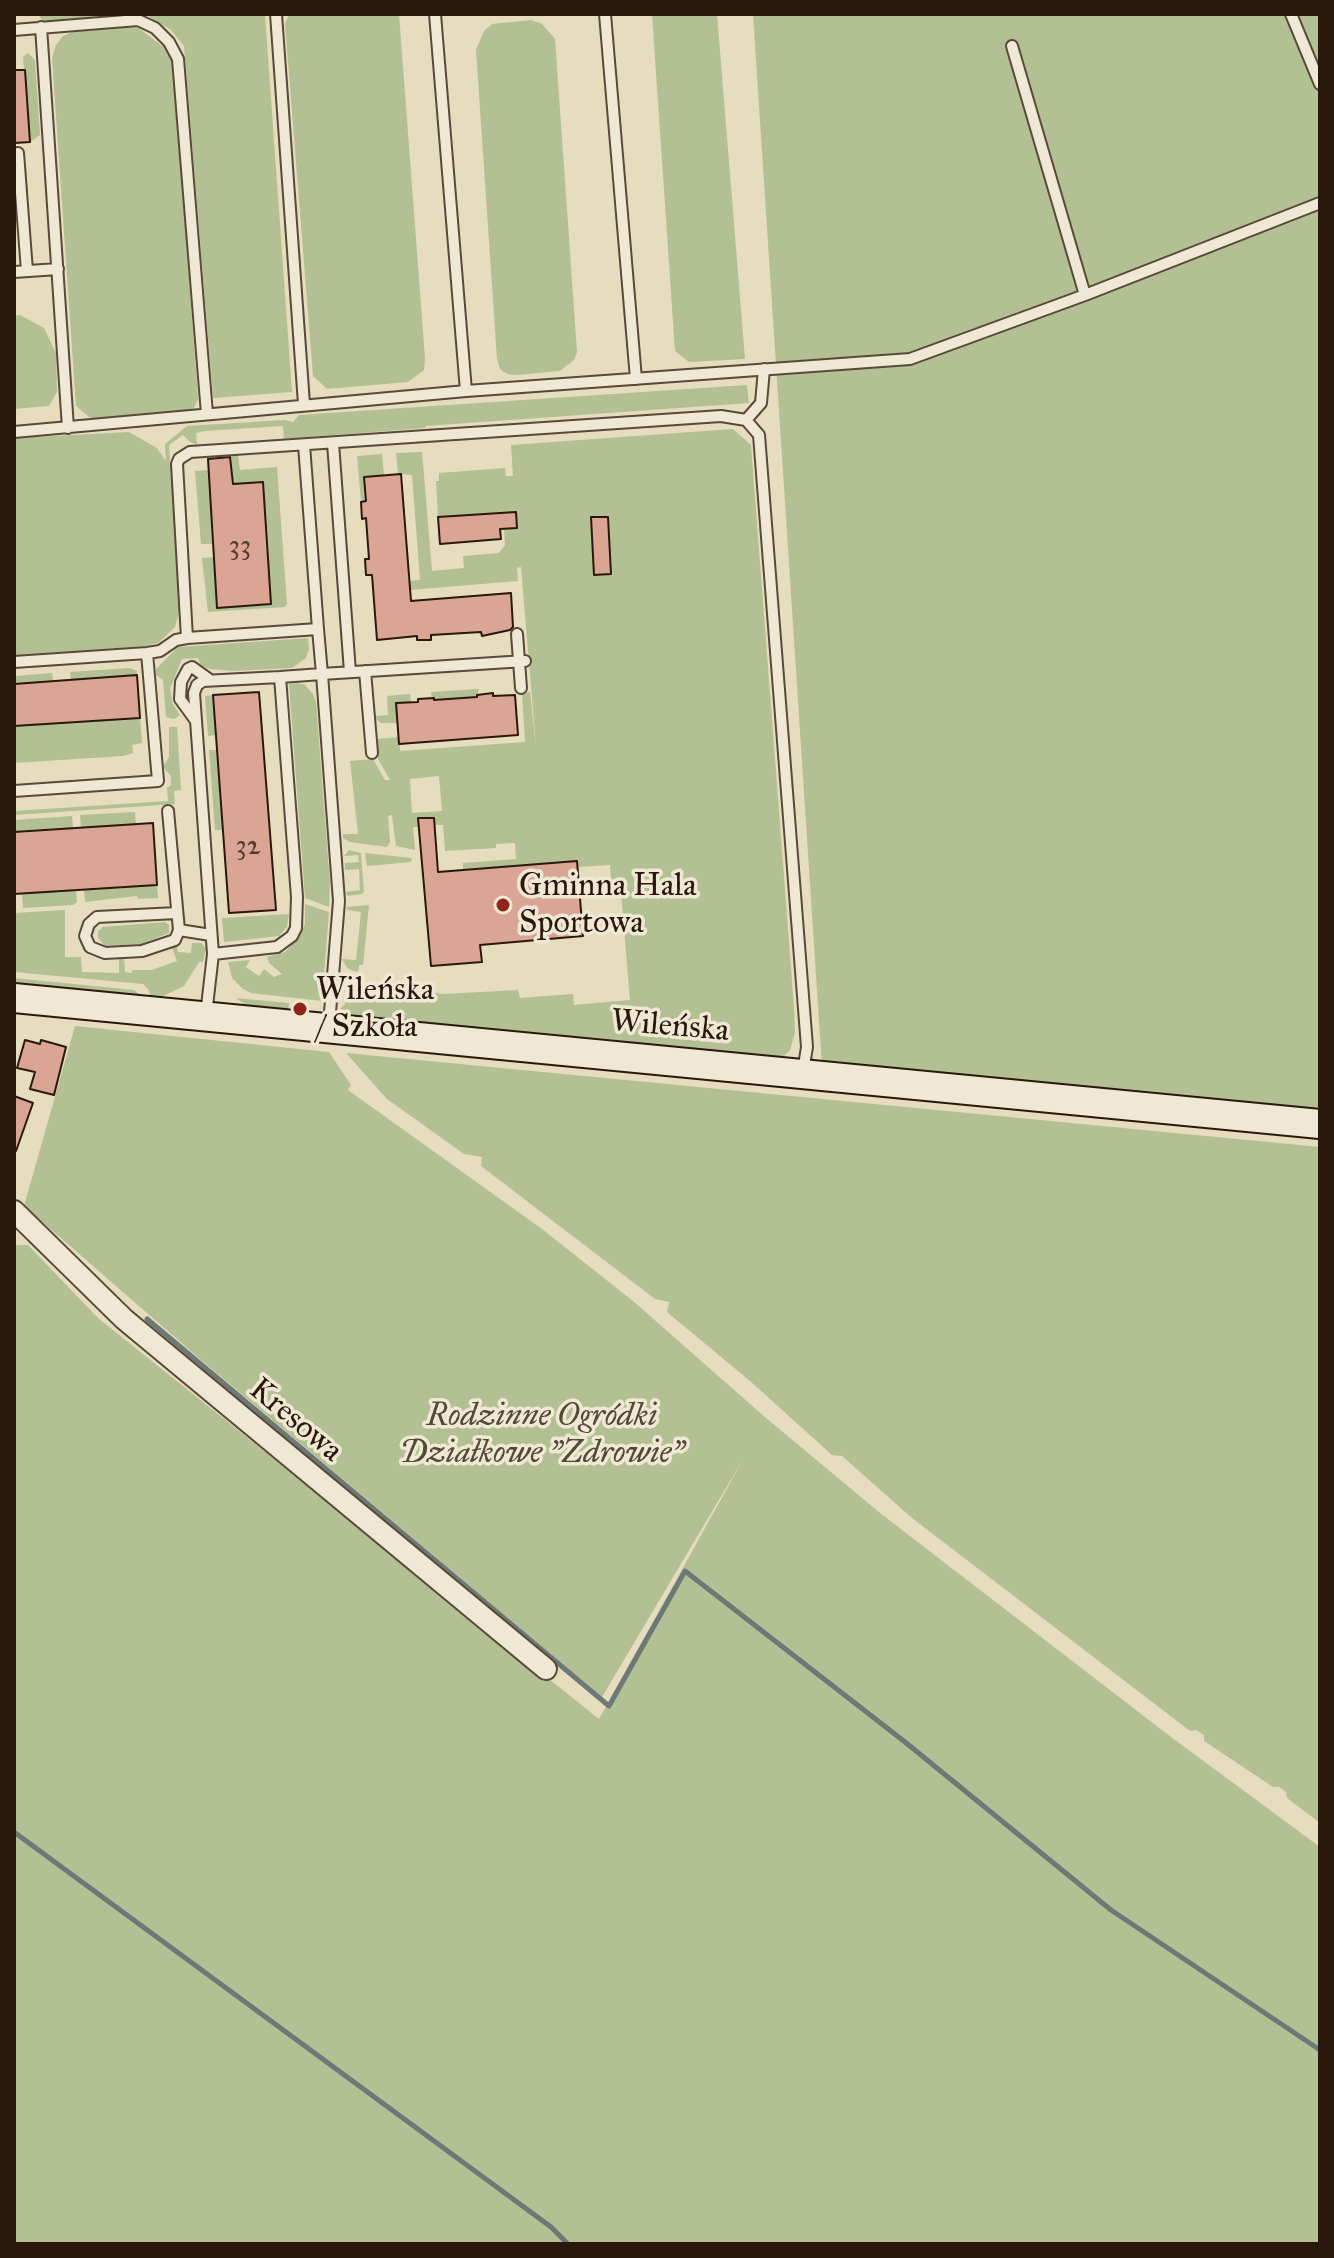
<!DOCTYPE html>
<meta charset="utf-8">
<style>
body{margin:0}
#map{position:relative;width:1334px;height:2258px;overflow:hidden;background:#e6dcbe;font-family:"IM FELL Great Primer",serif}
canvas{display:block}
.frame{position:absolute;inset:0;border:16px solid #2a180c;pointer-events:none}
</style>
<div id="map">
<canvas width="1334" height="2258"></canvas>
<div class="frame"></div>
</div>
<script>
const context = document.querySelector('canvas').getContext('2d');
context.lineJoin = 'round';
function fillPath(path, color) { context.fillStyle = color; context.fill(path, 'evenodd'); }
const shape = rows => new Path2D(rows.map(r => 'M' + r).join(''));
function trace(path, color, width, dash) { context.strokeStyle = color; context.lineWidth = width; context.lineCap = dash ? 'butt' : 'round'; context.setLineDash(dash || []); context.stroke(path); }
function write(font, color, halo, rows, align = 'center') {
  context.font = font + ' "IM FELL Great Primer",serif'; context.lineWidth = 7; context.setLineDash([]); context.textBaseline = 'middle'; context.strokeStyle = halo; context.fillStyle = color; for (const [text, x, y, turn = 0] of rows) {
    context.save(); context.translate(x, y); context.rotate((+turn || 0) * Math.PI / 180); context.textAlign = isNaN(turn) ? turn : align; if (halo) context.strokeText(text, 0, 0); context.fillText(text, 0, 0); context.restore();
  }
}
const green = shape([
 [38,14,121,14,116,17,48,21,42,20],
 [145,14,265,14,292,392,213,398,184,46,171,30],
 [289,14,399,14,425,358,424,370,408,382,327,389,313,376,285,24],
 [652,14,717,14,745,359,689,362,675,351],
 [753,14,1320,14,1320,1114,822,1067],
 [531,20,542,24,555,39,577,352,574,360,560,371,516,375,507,374,500,369,497,359,476,50,484,31,492,24],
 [137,27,165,48,173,62,198,399,194,408,186,412,98,419,89,417,76,406,52,58,56,45,63,36,75,31],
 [28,53,35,60,40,135,30,142,23,57],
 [20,315,44,328,56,353,57,392,49,406,14,409,14,316],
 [747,385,749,403,426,426,425,428,284,439,283,426,205,431,196,433,197,445,189,441,183,435,169,445,181,605,175,627,158,643,145,646,14,656,14,438,129,432,157,448,166,461,165,444,187,426,285,420,293,422,299,415],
 [733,429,751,445,794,1007,795,1032,790,1050,781,1059,344,1016,340,1009,345,1004,349,992,355,991,356,986,444,994,518,990,520,998,573,994,574,1005,630,1000,620,881,611,881,610,865,577,867,576,861,463,870,463,863,516,859,515,843,496,844,496,848,445,851,443,825,434,825,433,818,419,818,419,827,413,827,415,850,396,846,392,815,388,816,390,842,387,847,350,842,343,838,343,834,358,834,350,761,373,759,385,780,390,780,378,759,377,739,399,737,400,751,525,742,522,693,530,692,536,746,521,567,517,568,518,581,410,590,409,581,420,580,412,475,398,474,396,453,422,452,432,571,464,568,463,556,499,553,505,545,504,529,518,527,516,512,438,517,436,481,439,481,439,473,505,468,506,476,513,476,511,445],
 [439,776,442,811,412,813,410,779],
 [382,454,384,476,364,477,366,501,361,502,357,456],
 [238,455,240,470,277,467,287,604,285,607,208,612,202,558,214,557,218,607,263,482,233,484,230,456],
 [209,470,213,544,201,544,195,471],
 [308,638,309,649,306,658,292,668,233,671,209,669,201,665,198,658,182,659,170,689,173,704,180,715,174,719,166,717,163,680,156,675,156,669,178,647],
 [130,668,137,671,137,675,71,680,70,672],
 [52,673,53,681,14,684,14,676],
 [298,683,305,685,313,694,316,702,330,883,329,907,305,898,289,684],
 [479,689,477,697,434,700,432,698,431,692],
 [410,694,411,702,396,703,398,723,381,723,377,720,375,716,388,715,387,696],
 [213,695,216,735,208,736,205,696],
 [140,718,142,743,132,745,133,753,123,756,14,763,14,726],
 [169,727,177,727,181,790,174,791,175,804,14,815,14,811,168,801,167,788,171,785,171,776,163,767,169,757],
 [209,750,217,750,223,830,215,830],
 [135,812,136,825,81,828,80,815],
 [72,816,73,829,14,832,14,820],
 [349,850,361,853,364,892,362,894,347,896,346,892,360,890,359,869,345,870,345,863,359,862,358,855,344,856],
 [365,853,412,858,411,862,367,866],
 [157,885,158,898,138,899,137,896,85,902,84,890],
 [76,890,77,902,73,905,23,908,22,894],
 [305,904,329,912,322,1001,251,993,243,989,232,978,228,962,250,960,246,967,259,976,264,969,274,977,282,974,269,963,267,957,285,952,300,936,305,924],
 [369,905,363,965,359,965,358,972,354,971,347,968,342,959,356,960,361,912,347,910,347,907],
 [65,910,65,957,81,957,82,972,119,973,119,958,124,958,125,972,132,973,132,970,152,970,177,961,171,945,176,944,178,952,191,953,192,943,201,943,206,948,203,962,199,962,184,986,161,997,150,996,149,990,143,984,14,972,14,913],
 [289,914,287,927,279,936,224,942,222,918],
 [165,922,169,925,169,933,141,944,105,946,98,938,98,931,103,927],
 [14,978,134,990,140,995,14,983],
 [236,998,289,1003,288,1015,249,1007],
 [75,1026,329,1052,351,1085,348,1090,542,1229,633,1301,766,1418,880,1513,1171,1737,1320,1847,1320,2244,14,2244,15,1245,28,1245,98,1318,599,1719,745,1456,602,1697,201,1360,24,1206],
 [346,1053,1320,1147,1320,1823,1287,1798,1286,1792,1279,1787,1273,1787,1204,1741,1204,1735,1196,1730,1190,1731,912,1518,842,1456,832,1455,750,1381,667,1312,669,1302,655,1299,481,1166,482,1157,464,1154,387,1099]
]);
const stream = shape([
 [147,1319,609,1706,685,1571,905,1742,1111,1910,1320,2050],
 [14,1832,551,2227,568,2244]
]);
const building = shape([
 [14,70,25,70,30,142,14,143,14,70],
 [230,457,233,484,263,482,271,604,217,608,208,459,230,457],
 [401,474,411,601,511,593,513,627,510,630,482,636,481,632,431,635,431,640,417,640,417,636,377,640,372,575,366,575,365,559,369,559,366,518,362,519,361,502,366,501,364,477,401,474],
 [516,512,517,528,500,529,501,539,440,544,438,517,516,512],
 [591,517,608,517,611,574,594,575,591,517],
 [137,675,140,718,14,726,14,684,137,675],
 [259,692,276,910,229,913,213,695,259,692],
 [493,693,493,696,515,695,518,735,399,744,396,703,418,702,418,699,434,698,434,700,477,697,477,695,493,693],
 [418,818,434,818,438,872,577,861,583,936,480,945,482,962,431,966,418,818],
 [153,823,157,885,14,894,14,832,153,823],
 [25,1040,40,1044,41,1040,66,1047,54,1095,30,1089,35,1072,17,1068,25,1040],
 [14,1096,33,1103,16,1151,14,1150,14,1096]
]);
const lane = shape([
 [276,14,304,404],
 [435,14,466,391],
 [605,14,636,379],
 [1291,14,1320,84],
 [41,27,68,428],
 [14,30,138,20,155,28,169,42,178,59,207,414],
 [1012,46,1085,295],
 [18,153,27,271],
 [14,272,58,269],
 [746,420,761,403,764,369],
 [14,432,466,391,910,359,1085,295,1320,203],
 [333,443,350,672],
 [304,445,318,629,187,638,177,464,179,459,190,452,721,416,746,420,759,435,807,1047,803,1072],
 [318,629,322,674,525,661],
 [517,634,521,688],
 [14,662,147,653,160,651,176,640,187,638],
 [365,671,372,753],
 [280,677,322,674,339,901,329,1025],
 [196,721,180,699,181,682,188,669,192,667,210,680],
 [14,791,158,781,147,653],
 [168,811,179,930,211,935],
 [177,913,97,917,89,924,85,936,90,947,105,953,142,951,175,940,179,930],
 [206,1015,213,954,194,693,197,685,203,681,280,677,297,897,296,928,292,936,277,947,213,954]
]);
const street = shape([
 [14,1211,124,1319,546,1669]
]);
const secondary = shape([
 [14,998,1320,1124]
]);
const markers = [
 [503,905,8,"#8f2418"],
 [300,1009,8,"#8f2418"]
];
const numberNames = [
 ["33",240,547],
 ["32",248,847]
];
const poiNames = [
 ["Gminna Hala",519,887],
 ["Sportowa",519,924],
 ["Wileńska",316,991],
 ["/ Szkoła",316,1028]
];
const streetNames = [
 ["Wileńska",670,1027,5],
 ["Kresowa",295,1421,40]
];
const parkNames = [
 ["Rodzinne Ogródki",542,1417],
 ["Działkowe \"Zdrowie\"",542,1454]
];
fillPath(green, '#b3c093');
trace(stream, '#6d7976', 5);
fillPath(building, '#daa595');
trace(building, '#2a180c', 2);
trace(lane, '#594938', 14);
trace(street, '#594938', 24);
trace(secondary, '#2a180c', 32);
trace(lane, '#efe8d5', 10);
trace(street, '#efe8d5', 20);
trace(secondary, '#efe8d5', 28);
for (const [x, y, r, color] of markers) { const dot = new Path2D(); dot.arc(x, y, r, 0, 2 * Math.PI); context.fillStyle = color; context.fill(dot); trace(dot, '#efe8d5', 3); }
write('28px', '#563b2e', null, numberNames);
write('32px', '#2a180c', '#efe8d5', poiNames, 'left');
write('32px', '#2a180c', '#efe8d5', streetNames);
write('italic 32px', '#534a34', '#efe8d5', parkNames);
</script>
